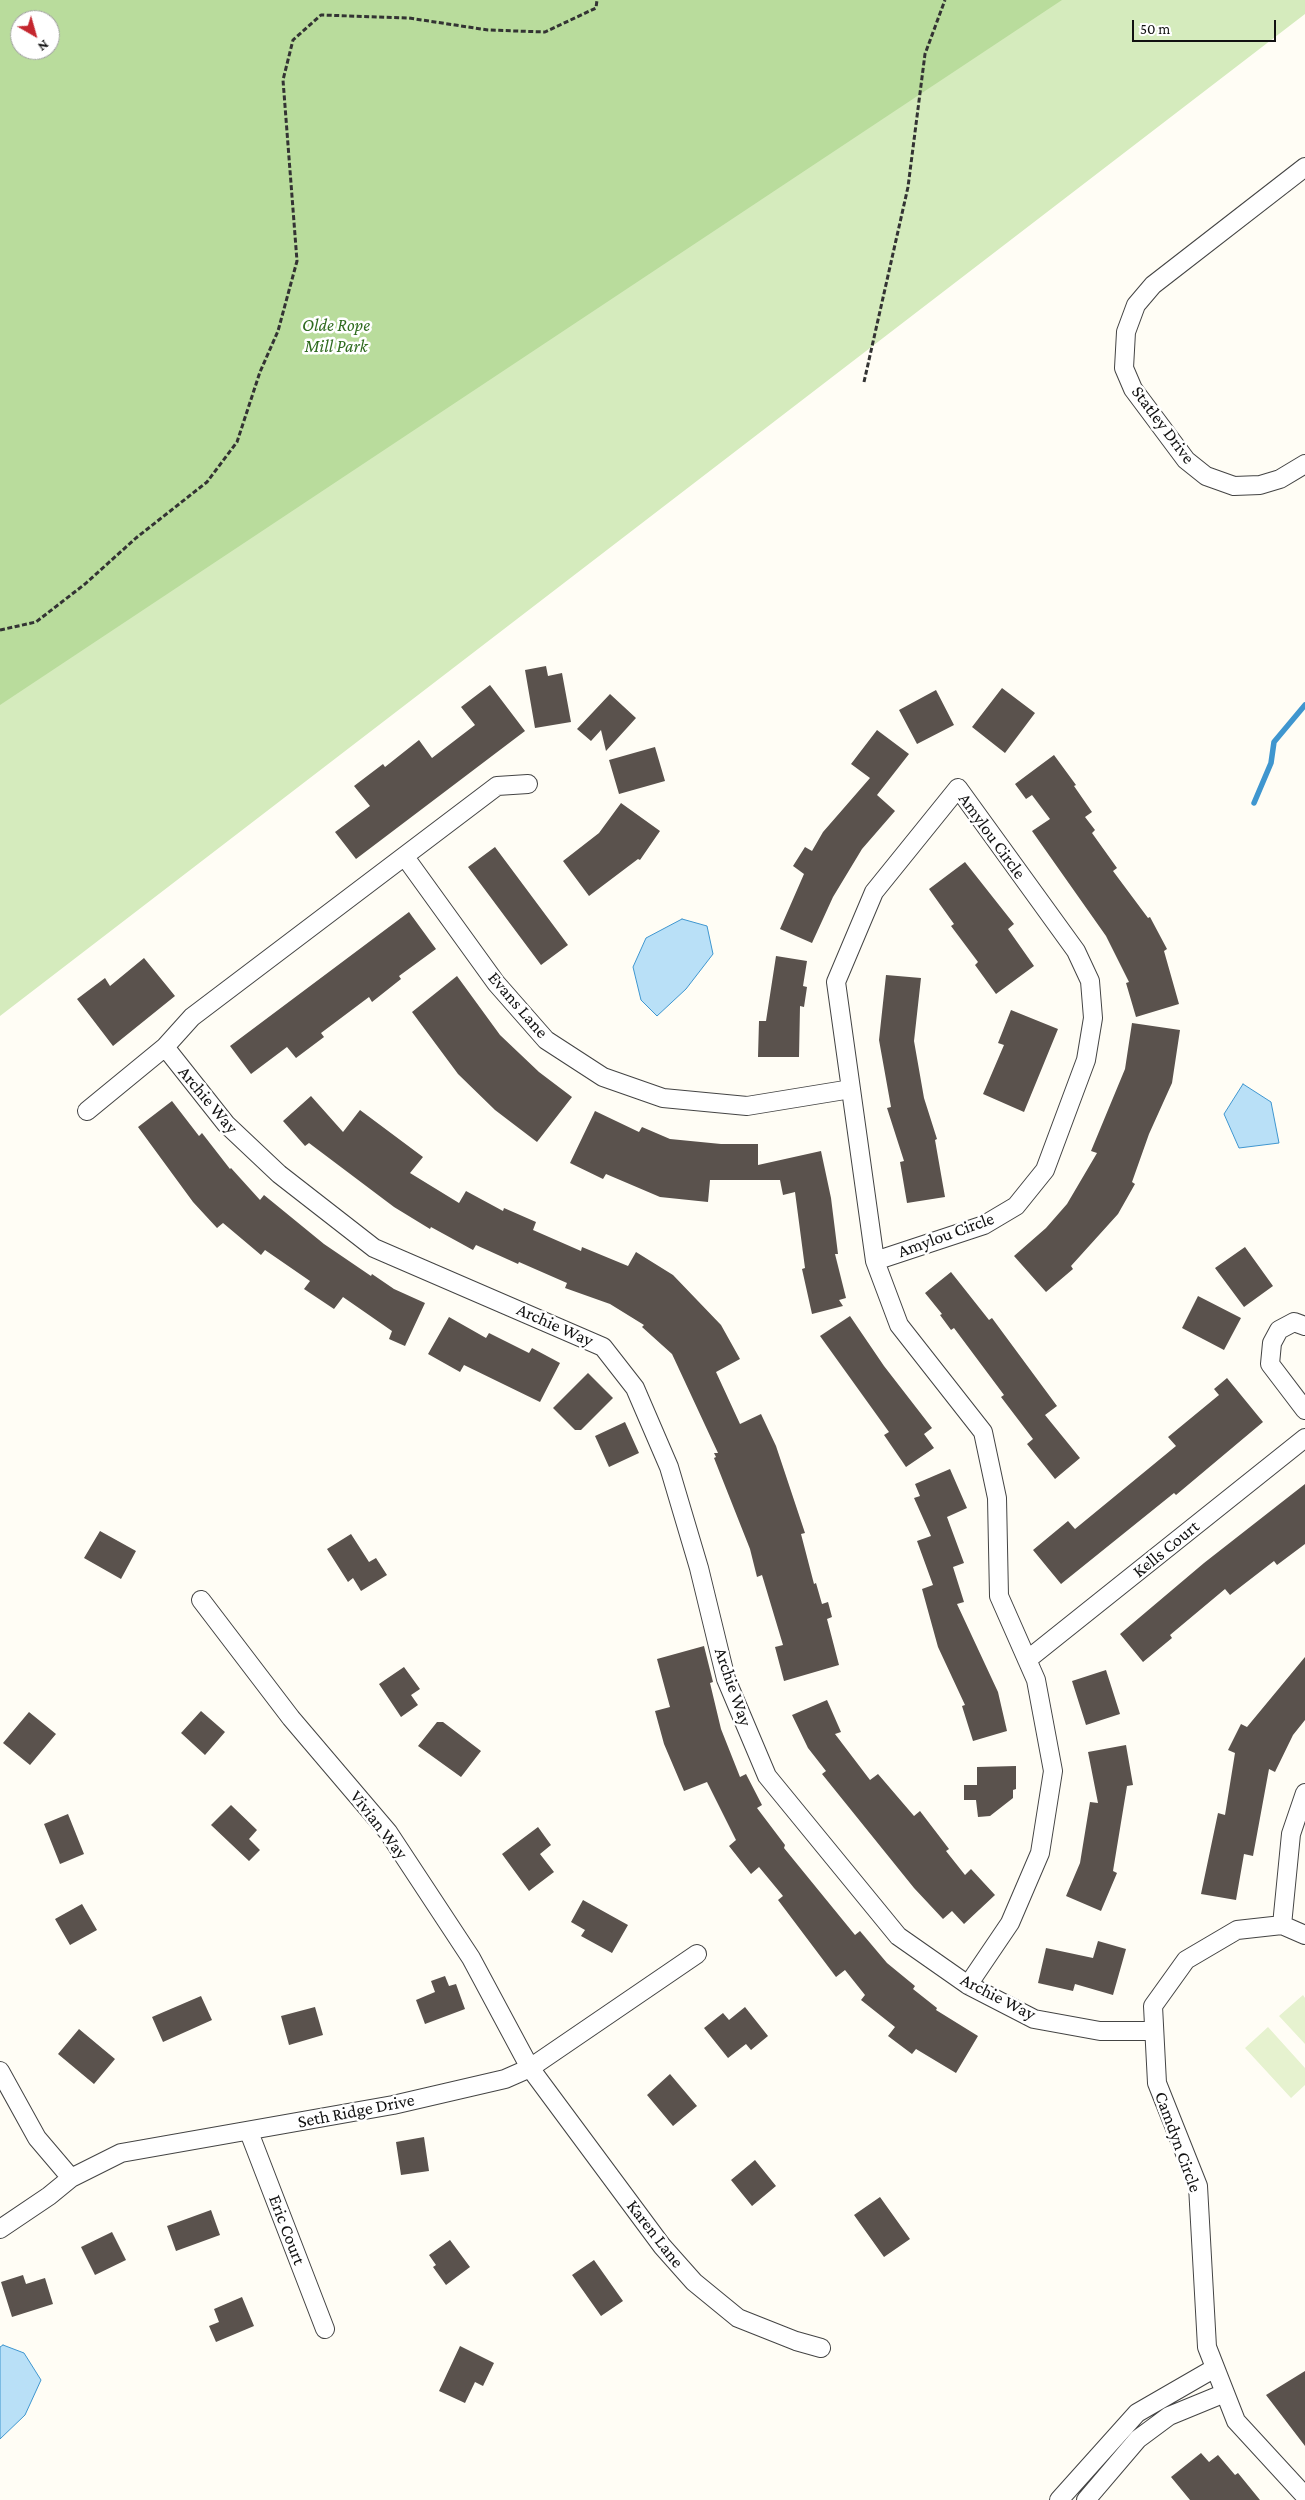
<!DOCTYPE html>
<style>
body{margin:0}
#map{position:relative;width:1305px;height:2500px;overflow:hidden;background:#fffdf5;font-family:"Crimson Pro",serif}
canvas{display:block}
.north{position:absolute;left:10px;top:10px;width:50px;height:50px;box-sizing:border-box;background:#fff;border:1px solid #a0a0a0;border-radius:50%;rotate:142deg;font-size:14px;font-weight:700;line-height:20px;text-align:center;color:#111}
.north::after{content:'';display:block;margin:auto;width:18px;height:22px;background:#c4262e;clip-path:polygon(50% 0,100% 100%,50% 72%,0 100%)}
.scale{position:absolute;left:1132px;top:20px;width:144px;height:22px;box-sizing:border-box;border:2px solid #111;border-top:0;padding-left:6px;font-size:15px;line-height:18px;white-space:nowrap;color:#111;-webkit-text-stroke:4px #fff;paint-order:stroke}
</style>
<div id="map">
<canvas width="1305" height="2500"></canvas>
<div class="north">N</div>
<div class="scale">50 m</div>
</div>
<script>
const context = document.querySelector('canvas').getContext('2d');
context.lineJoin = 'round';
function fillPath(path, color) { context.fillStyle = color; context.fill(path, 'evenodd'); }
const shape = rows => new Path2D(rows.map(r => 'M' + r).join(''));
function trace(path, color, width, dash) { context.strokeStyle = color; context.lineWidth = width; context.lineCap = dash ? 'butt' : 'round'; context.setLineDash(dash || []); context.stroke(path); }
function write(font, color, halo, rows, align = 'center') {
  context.font = font + ' "Crimson Pro",serif'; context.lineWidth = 5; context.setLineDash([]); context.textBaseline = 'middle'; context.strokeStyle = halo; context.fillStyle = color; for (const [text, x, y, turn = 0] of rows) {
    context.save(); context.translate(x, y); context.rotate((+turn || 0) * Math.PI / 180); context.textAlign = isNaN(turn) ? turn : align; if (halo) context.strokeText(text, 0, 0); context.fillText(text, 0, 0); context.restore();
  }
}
const green = shape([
 [0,0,1305,0,1305,14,0,1016],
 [20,20,50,20,50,50,20,50]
]);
const forest = shape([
 [0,0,1062,0,0,705],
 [20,20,50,20,50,50,20,50]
]);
const pitch = shape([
 [1303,1995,1305,1998,1305,2044,1279,2016],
 [1268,2027,1305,2068,1305,2085,1291,2098,1245,2048]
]);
const water = shape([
 [682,919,707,926,713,954,686,989,657,1016,641,1000,633,967,646,938,682,919],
 [1243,1084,1271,1102,1279,1143,1239,1148,1224,1114,1243,1084],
 [3,2345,24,2353,41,2380,25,2415,0,2439,0,2347,3,2345]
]);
const stream = shape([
 [1254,803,1271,763,1274,742,1305,705]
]);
const building = shape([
 [546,666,548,676,562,673,571,722,535,728,525,670],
 [490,685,525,731,356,859,335,832,370,806,354,786,383,764,385,767,419,740,432,758,475,725,461,707],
 [1002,688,1035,713,1005,753,972,727],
 [936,690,954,725,917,744,899,710],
 [610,694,636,718,606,751,601,730,591,741,577,729],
 [877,730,909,754,877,795,895,811,862,849,833,897,812,943,780,929,804,874,793,866,805,847,812,851,823,832,870,778,851,764],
 [655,747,665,781,619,794,609,760],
 [1054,755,1076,785,1074,786,1092,812,1085,817,1095,830,1092,833,1117,868,1113,871,1148,918,1150,917,1167,949,1164,951,1179,1004,1136,1017,1126,983,1129,982,1106,936,1032,831,1050,819,1032,795,1026,799,1015,784],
 [621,803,660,831,640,860,638,859,589,896,563,861,599,833],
 [495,847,568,945,541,965,468,867],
 [965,862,1014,924,1008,929,1034,966,996,994,975,965,978,962,951,926,954,924,929,889],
 [409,912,436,949,399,976,401,979,372,1002,369,997,321,1033,324,1037,296,1058,287,1047,251,1074,230,1046],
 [776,956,807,961,803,986,807,987,804,1007,800,1006,799,1057,758,1057,759,1021,766,1021],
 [144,958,175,996,113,1046,77,999,105,978,110,986],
 [886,975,921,978,914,1041,924,1098,937,1139,935,1140,945,1197,907,1203,900,1162,904,1161,887,1108,891,1107,879,1040],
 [457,976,500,1035,539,1072,572,1097,537,1142,495,1110,458,1074,412,1012],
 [1011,1010,1058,1029,1024,1112,983,1094,1004,1045,998,1043],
 [1132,1023,1180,1030,1172,1083,1149,1134,1132,1182,1135,1184,1118,1214,1071,1266,1073,1269,1046,1292,1014,1256,1046,1228,1067,1204,1097,1153,1091,1151,1125,1069],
 [311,1096,343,1132,360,1110,423,1157,410,1173,459,1203,466,1191,503,1211,504,1208,536,1222,533,1230,581,1251,582,1247,628,1266,636,1252,673,1275,721,1325,740,1359,716,1372,740,1424,761,1414,776,1446,805,1533,801,1534,814,1584,816,1583,822,1604,828,1602,832,1617,827,1619,839,1665,784,1681,775,1647,783,1645,762,1575,757,1577,750,1549,714,1458,716,1457,714,1453,718,1453,672,1354,642,1327,644,1325,610,1304,565,1288,567,1283,519,1262,518,1264,476,1245,473,1250,431,1227,430,1229,394,1207,309,1143,305,1146,283,1121],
 [172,1101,199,1136,202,1133,230,1169,231,1168,260,1200,264,1195,324,1244,371,1276,372,1274,394,1289,425,1303,405,1346,389,1339,392,1331,343,1297,334,1309,304,1289,310,1281,265,1250,261,1255,223,1223,217,1228,193,1202,138,1127],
 [595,1111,639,1132,642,1127,670,1139,721,1144,758,1144,758,1165,821,1151,831,1198,838,1254,835,1254,846,1298,839,1300,843,1306,812,1314,802,1269,805,1268,795,1192,783,1195,780,1180,710,1180,708,1202,660,1197,606,1174,603,1179,570,1163],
 [1245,1247,1273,1286,1244,1307,1215,1268],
 [951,1272,989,1320,992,1318,1057,1406,1045,1415,1080,1458,1055,1479,1027,1444,1033,1439,1001,1397,1004,1395,954,1328,951,1330,940,1315,942,1314,925,1293],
 [1198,1296,1241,1318,1224,1350,1182,1328],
 [850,1316,884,1366,932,1428,924,1434,934,1448,906,1467,884,1435,889,1432,820,1336],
 [449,1317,486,1338,489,1333,529,1353,532,1348,560,1363,540,1402,464,1365,460,1372,428,1354],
 [588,1373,613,1398,581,1430,575,1430,553,1408],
 [1227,1378,1263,1422,1176,1495,1174,1493,1061,1584,1033,1550,1068,1521,1075,1529,1176,1446,1168,1437,1219,1395,1214,1389],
 [625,1422,639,1453,609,1467,595,1436],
 [950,1469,967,1508,947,1517,964,1563,953,1567,964,1602,957,1604,998,1692,1007,1731,973,1741,962,1706,965,1705,938,1647,922,1589,933,1585,917,1541,931,1536,914,1498,920,1496,915,1484],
 [1305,1484,1305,1544,1277,1565,1274,1561,1230,1595,1225,1589,1170,1635,1172,1638,1143,1662,1120,1634,1204,1563],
 [100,1531,136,1551,121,1579,84,1558],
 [351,1534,369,1562,376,1558,387,1575,361,1591,353,1578,348,1582,327,1549],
 [704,1646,713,1682,710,1683,721,1729,740,1777,746,1774,762,1805,757,1808,785,1845,784,1848,855,1935,860,1931,887,1963,915,1986,913,1989,937,2008,936,2010,978,2036,956,2073,916,2049,912,2054,888,2036,895,2027,861,2000,865,1995,845,1970,836,1977,778,1900,783,1896,759,1867,751,1874,729,1846,736,1840,707,1782,684,1791,664,1744,655,1711,670,1707,657,1659],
 [1305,1657,1305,1720,1293,1735,1275,1772,1269,1769,1253,1856,1244,1854,1236,1900,1201,1894,1218,1813,1225,1815,1235,1753,1228,1750,1241,1724,1247,1727],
 [404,1667,420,1689,411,1695,418,1705,401,1717,379,1684],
 [1106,1670,1120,1714,1086,1725,1072,1681],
 [827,1700,841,1732,835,1734,870,1780,878,1774,914,1816,920,1811,949,1849,946,1851,965,1875,971,1869,995,1895,964,1924,952,1911,943,1919,914,1888,822,1774,826,1771,808,1748,792,1715],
 [201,1711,225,1732,205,1755,181,1733],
 [29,1712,56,1734,30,1765,3,1743],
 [437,1722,443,1722,481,1751,461,1777,418,1746],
 [1126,1745,1133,1785,1127,1786,1113,1871,1117,1873,1101,1911,1066,1896,1080,1863,1090,1802,1098,1803,1088,1752],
 [1016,1766,1016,1789,1013,1790,1013,1798,990,1816,978,1817,976,1800,964,1800,964,1785,977,1785,977,1767],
 [231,1805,257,1830,249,1839,260,1850,249,1861,211,1825],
 [68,1814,84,1854,60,1864,44,1824],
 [538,1827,551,1845,540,1854,554,1872,529,1891,502,1854],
 [583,1900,628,1925,612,1953,581,1936,585,1930,571,1922],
 [82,1904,97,1930,70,1945,55,1919],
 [1098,1941,1126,1949,1113,1995,1075,1984,1073,1991,1038,1983,1046,1948,1093,1958],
 [445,1976,449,1986,456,1984,465,2009,425,2024,416,2000,435,1992,431,1981],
 [201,1996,212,2020,163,2042,152,2017],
 [315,2007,323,2035,289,2045,281,2016],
 [745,2007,768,2036,751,2050,746,2044,728,2058,704,2028,723,2013,729,2020],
 [79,2029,115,2059,94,2084,58,2054],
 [670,2074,697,2106,673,2126,647,2095],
 [424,2137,429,2171,401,2175,396,2142],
 [755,2160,776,2186,752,2206,731,2180],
 [880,2197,910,2239,884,2257,854,2215],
 [211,2210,220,2235,176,2251,167,2226],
 [112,2232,126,2260,95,2275,81,2247],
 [450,2240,470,2267,446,2285,433,2267,436,2265,429,2255],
 [594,2260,623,2301,601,2316,572,2275],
 [23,2275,26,2284,45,2278,53,2304,12,2317,1,2282],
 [242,2297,254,2326,216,2342,209,2326,219,2322,214,2309],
 [460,2346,494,2363,483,2386,475,2382,465,2403,439,2391],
 [1305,2371,1305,2446,1266,2395],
 [1201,2453,1209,2462,1218,2455,1235,2475,1238,2473,1260,2500,1190,2500,1171,2477]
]);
const path = shape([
 [864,382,908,187,925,54,945,0],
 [0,630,36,622,85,584,136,538,207,482,237,442,260,372,278,331,297,261,283,80,293,40,321,15,409,18,488,30,545,32,596,8,597,0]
]);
const street = shape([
 [1305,167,1153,285,1136,305,1126,332,1124,368,1133,389,1186,460,1206,476,1234,486,1260,485,1280,479,1305,464],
 [528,784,497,786,192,1017,165,1047,226,1124,279,1174,374,1248,603,1347,635,1388,669,1467,699,1568,726,1679,767,1776,898,1936,968,1985,1034,2019,1100,2031,1154,2031],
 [405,857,496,983,546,1040,603,1077,663,1098,747,1106,851,1089],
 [87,1111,165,1047],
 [875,1261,984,1225,1016,1206,1045,1170,1086,1060,1093,1018,1090,981,1076,951,958,788,874,892,836,982,875,1261,899,1325,983,1432,997,1498,999,1596,1036,1680,1053,1771,1040,1853,1010,1923,968,1985],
 [1305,1326,1294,1322,1279,1330,1272,1343,1270,1364,1305,1410],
 [201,1600,291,1718,388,1832,471,1958,530,2068,662,2246,694,2282,738,2318,796,2341,821,2348],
 [1027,1660,1305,1438],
 [1282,1925,1237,1930,1186,1960,1153,2006,1157,2083,1198,2186,1207,2347,1236,2421,1305,2496],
 [1282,1925,1291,1834,1305,1793],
 [1282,1925,1305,1935],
 [0,2071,37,2138,71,2178],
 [249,2132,325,2329],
 [0,2229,49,2196,71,2178,121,2153,393,2105,505,2079,530,2068,697,1954],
 [1059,2500,1137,2413,1215,2368],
 [1086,2500,1138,2439,1169,2416,1225,2393]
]);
const parkNames = [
 ["Olde Rope",336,325],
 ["Mill Park",336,346]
];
const streetNames = [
 ["Statley Drive",1163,425,53],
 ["Amylou Circle",992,836,54],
 ["Evans Lane",518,1005,49],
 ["Archie Way",208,1100,50],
 ["Amylou Circle",946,1235,-20],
 ["Archie Way",555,1325,24],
 ["Kells Court",1166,1549,-39],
 ["Archie Way",733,1687,71],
 ["Vivian Way",379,1825,52],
 ["Archie Way",998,1997,27],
 ["Seth Ridge Drive",356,2111,-11],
 ["Camdyn Circle",1178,2142,70],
 ["Eric Court",287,2230,69],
 ["Karen Lane",655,2234,52]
];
fillPath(green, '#d5ebbd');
fillPath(forest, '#b9dc9c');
fillPath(pitch, '#e6f2cf');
fillPath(water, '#b9e0f7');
trace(water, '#3f96cf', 1);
trace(stream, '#3f96cf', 5.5);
fillPath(building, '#5a524d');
trace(street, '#444', 20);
trace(path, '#333', 3, [5, 2.5]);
trace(street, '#fff', 18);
write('italic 18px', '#2f6b1f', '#fff', parkNames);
write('18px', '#111', '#fff', streetNames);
</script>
